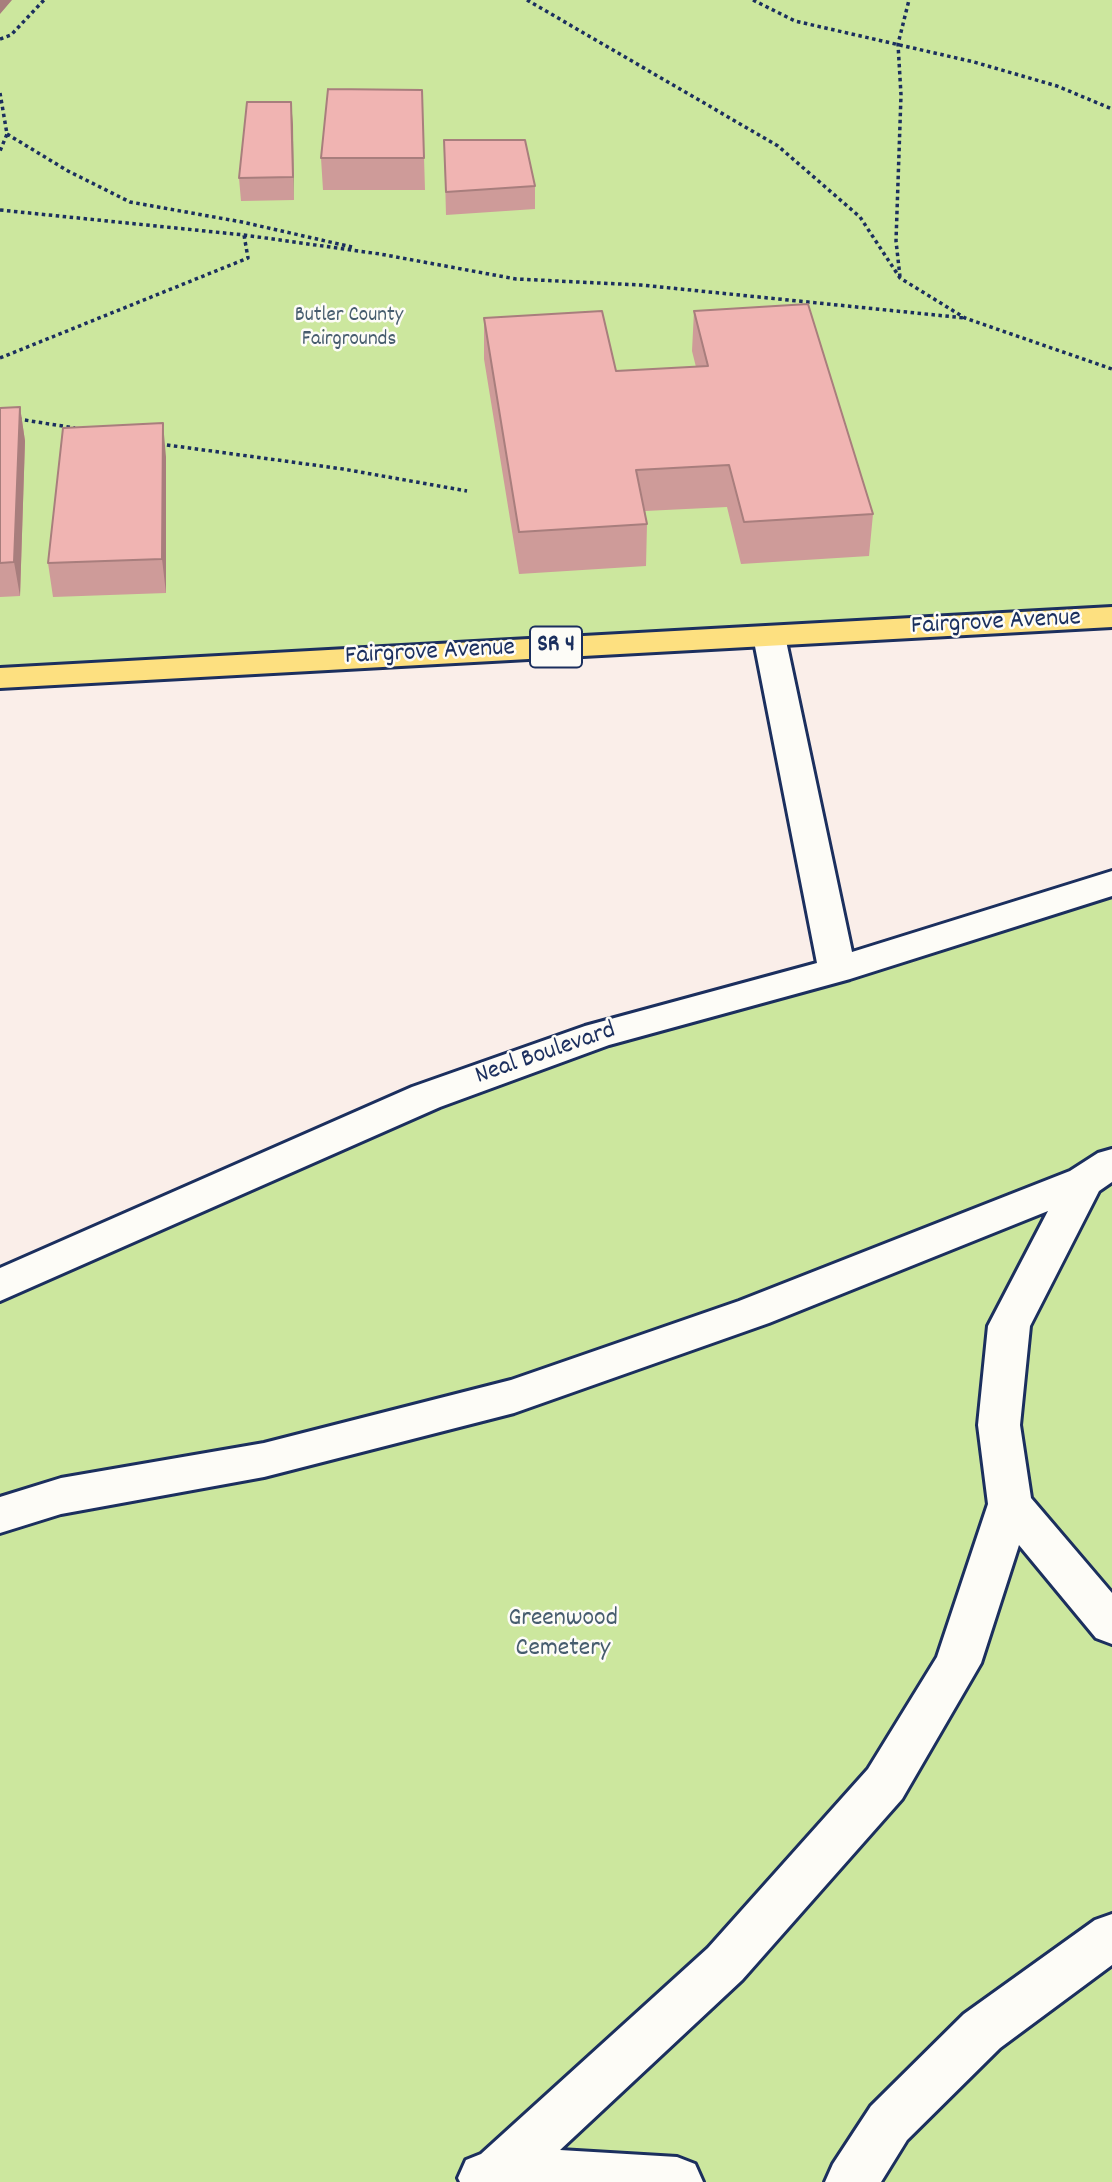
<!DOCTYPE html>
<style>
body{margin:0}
canvas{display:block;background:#faeee9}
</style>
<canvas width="1112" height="2182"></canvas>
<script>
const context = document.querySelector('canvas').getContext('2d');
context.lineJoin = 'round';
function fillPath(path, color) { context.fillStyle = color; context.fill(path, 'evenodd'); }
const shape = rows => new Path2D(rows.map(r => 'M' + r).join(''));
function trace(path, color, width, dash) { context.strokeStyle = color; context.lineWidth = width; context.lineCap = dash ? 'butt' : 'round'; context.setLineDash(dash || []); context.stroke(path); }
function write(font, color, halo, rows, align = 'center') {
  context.font = font + ' Dekko,sans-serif'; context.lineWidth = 5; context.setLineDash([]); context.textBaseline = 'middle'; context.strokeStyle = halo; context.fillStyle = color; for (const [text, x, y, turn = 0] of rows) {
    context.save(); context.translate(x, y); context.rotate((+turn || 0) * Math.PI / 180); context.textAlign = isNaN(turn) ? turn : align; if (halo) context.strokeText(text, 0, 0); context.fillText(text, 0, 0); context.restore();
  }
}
const green = shape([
 [0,0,1112,0,1112,617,0,678],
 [1112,883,1112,2182,0,2182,0,1285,426,1097]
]);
const path = shape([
 [527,0,778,146,860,217,900,278,965,318,1112,369],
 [753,0,795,21,974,62,1057,86,1112,109],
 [0,39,11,35,44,0],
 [0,93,7,134,0,151],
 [7,134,68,171,130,202,242,222,352,247],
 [0,210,244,235,380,254,516,279,641,285,965,318],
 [900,277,896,241,901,95,898,44,909,0],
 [0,358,248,258,244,235],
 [18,419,75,428],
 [160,444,343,469,467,491]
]);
const minor = shape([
 [769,626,781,629,785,636,852,952,1112,871,1112,896,850,979,609,1045,440,1107,0,1301,0,1268,412,1087,585,1026,817,963,753,636,757,629,769,626],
 [1112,1149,1112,1182,1099,1191,1030,1326,1020,1425,1031,1498,1112,1593,1112,1644,1096,1638,1019,1545,981,1663,902,1799,742,1980,560,2150,677,2157,695,2164,703,2182,460,2182,458,2178,466,2160,481,2154,708,1948,868,1769,937,1657,988,1504,978,1425,988,1326,1048,1211,769,1323,514,1413,264,1477,61,1514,0,1533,0,1497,61,1478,264,1443,511,1380,739,1301,1070,1171,1098,1153,1112,1149],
 [1112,1914,1112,1965,1000,2048,907,2140,881,2182,825,2182,833,2164,871,2106,964,2014,1095,1920,1112,1914]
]);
const highway = shape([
 [1112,607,1112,627,0,688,0,668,1112,607]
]);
const wall = shape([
 [422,90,425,190,323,190,321,158],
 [291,102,294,200,241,201,239,178],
 [444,140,535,186,535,209,446,215],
 [694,311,873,514,869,556,741,564,727,507,645,511,647,524,646,566,519,574,484,359,484,318,616,371,696,367,692,351],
 [20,407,25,441,20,596,0,597,0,408],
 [166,457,166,593,53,597,48,563]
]);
const shadedWall = shape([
 [0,0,12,0,0,14],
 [291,102,293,125,294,200,293,177],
 [20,407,25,441,20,596,14,562],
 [163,423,166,457,166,593,162,559]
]);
const building = shape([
 [328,89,422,90,424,158,321,158,328,89],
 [247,102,291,102,293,177,239,178,247,102],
 [444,140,525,140,535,186,446,192,444,140],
 [808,304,873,514,744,522,729,465,636,470,647,524,519,532,484,318,602,311,616,371,708,366,694,311,808,304],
 [20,407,14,562,0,563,0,408,20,407],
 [163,423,162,559,48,563,63,428,163,423]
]);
const farParknames = [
 ["Butler County",349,317],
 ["Fairgrounds",349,341]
];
const shields = [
 [556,647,52]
];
const shieldNames = [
 ["SR 4",556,647]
];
const streetNames = [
 ["Fairgrove Avenue",996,624,-3],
 ["Fairgrove Avenue",430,654,-3],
 ["Neal Boulevard",546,1055,-19]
];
const parkNames = [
 ["Greenwood",563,1620],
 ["Cemetery",563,1650]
];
fillPath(green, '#cce79e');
trace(minor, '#1b2f5e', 6);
trace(highway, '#1b2f5e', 6);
trace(path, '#1b2f5e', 3.5, [3.5, 3.5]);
fillPath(minor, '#fdfcf7');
fillPath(highway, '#fde080');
fillPath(wall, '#ce9b99');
fillPath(shadedWall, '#a87e7d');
fillPath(building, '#f0b4b2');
trace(building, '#a87e7d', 2);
write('21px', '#475d6e', '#fdfcf7', farParknames);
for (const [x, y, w] of shields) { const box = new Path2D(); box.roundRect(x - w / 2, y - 20.5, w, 41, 5); context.fillStyle = '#fdfcf7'; context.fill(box); trace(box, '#1b2f5e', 2); }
write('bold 24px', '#1b2f5e', null, shieldNames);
write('26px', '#1b2f5e', '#fdfcf7', streetNames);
write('26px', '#475d6e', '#fdfcf7', parkNames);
</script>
